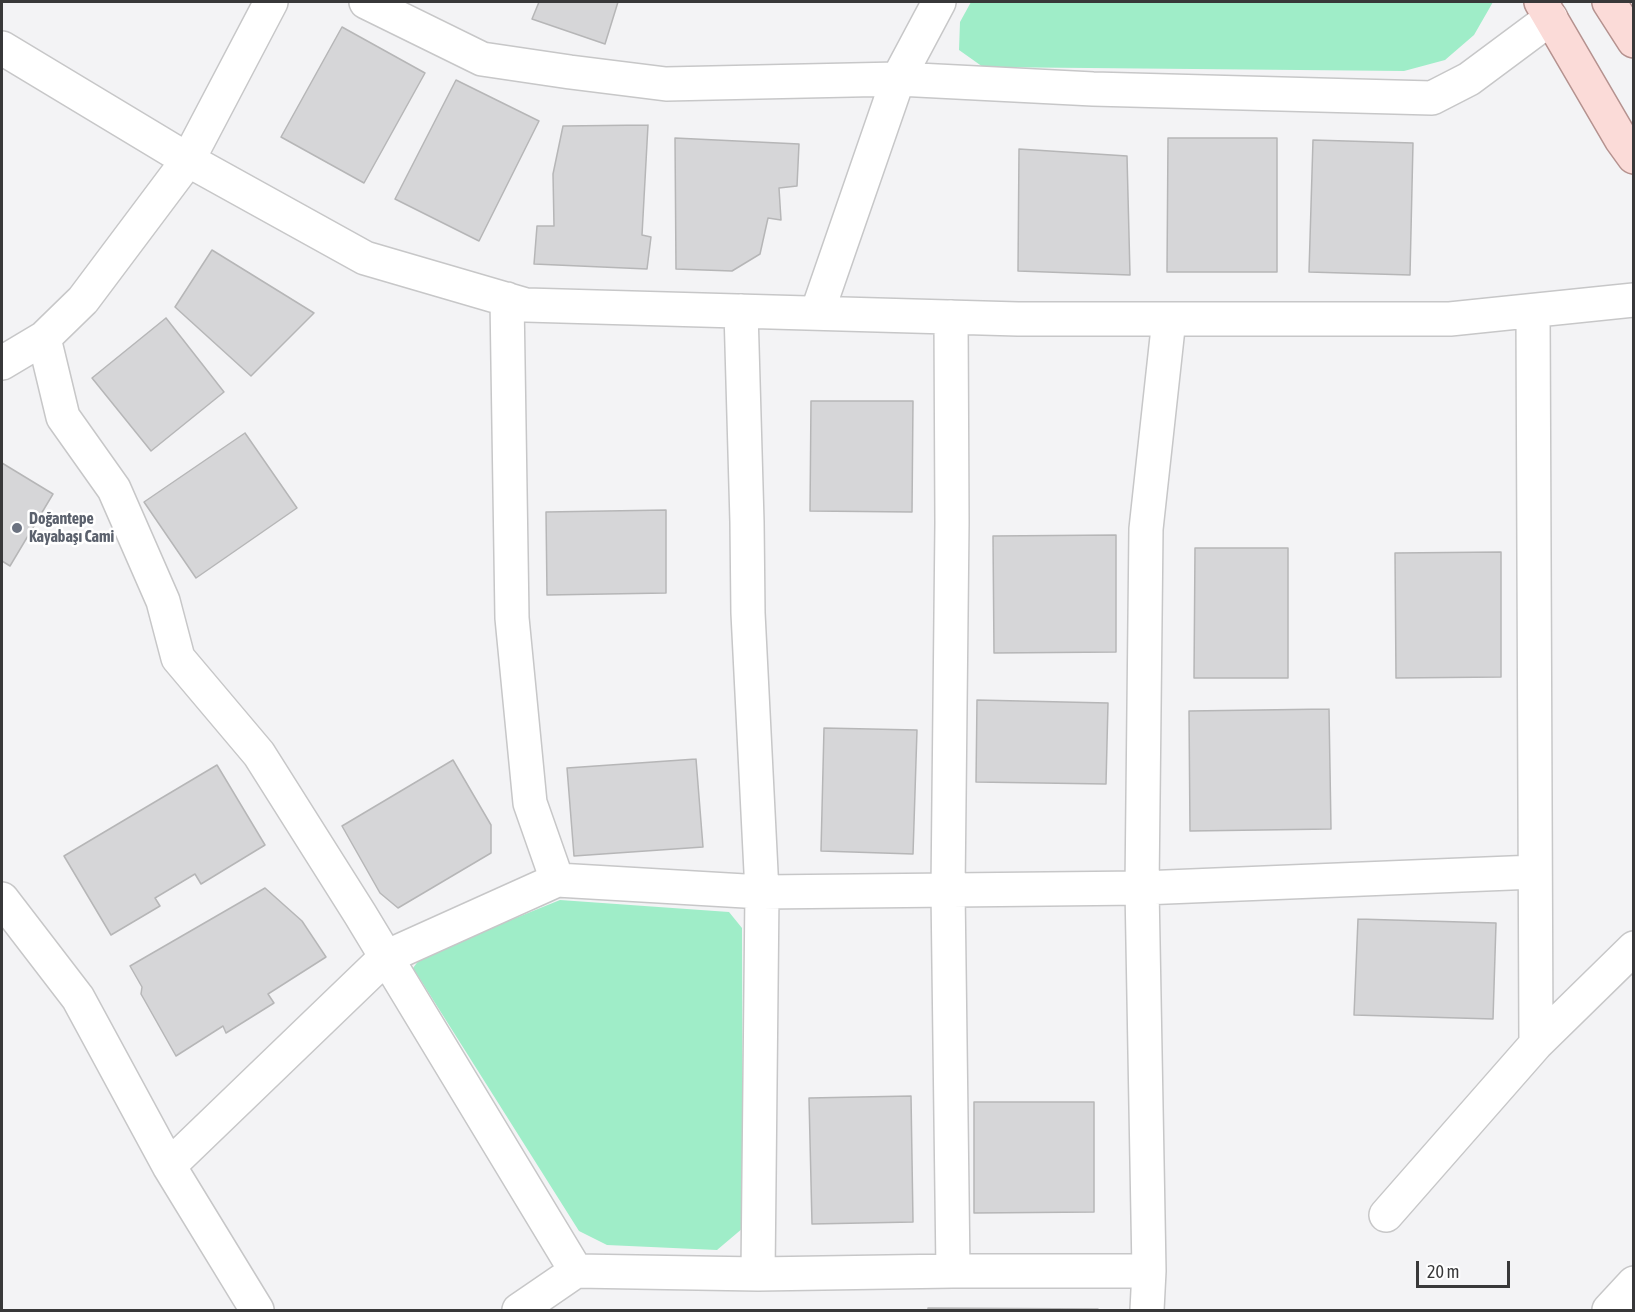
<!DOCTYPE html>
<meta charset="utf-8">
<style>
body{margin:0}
#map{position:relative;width:1635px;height:1312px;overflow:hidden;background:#f3f3f5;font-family:"Asap Condensed",sans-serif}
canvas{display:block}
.frame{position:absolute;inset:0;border:3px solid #383839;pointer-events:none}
.scale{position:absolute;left:1416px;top:1261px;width:94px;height:27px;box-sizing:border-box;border:3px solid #383839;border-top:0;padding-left:8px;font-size:18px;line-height:21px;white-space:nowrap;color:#383839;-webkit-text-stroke:4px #fff;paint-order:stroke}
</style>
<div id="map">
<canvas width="1635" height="1312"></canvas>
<div class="frame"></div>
<div class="scale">20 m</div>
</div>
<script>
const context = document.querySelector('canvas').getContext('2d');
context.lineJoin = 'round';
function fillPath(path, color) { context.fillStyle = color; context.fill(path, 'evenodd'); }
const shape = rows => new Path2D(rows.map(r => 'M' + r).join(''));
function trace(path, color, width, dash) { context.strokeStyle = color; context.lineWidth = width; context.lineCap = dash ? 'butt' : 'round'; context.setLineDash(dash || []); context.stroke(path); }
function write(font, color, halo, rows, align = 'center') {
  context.font = font + ' "Asap Condensed",sans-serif'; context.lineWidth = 5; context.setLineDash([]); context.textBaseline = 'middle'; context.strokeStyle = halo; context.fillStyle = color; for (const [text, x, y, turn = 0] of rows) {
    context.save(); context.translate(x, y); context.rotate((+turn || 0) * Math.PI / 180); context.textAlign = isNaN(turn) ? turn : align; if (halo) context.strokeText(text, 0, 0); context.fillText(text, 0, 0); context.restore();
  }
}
const green = shape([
 [971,2,1493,2,1474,35,1445,60,1404,71,983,67,959,50,960,22],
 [560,900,729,912,742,928,743,1228,717,1250,607,1245,579,1231,413,968,422,956]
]);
const building = shape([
 [539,2,618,2,605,44,532,19,539,2],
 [342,27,425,73,364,183,281,137,342,27],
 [456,80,539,121,479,241,395,199,456,80],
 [648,125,642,235,651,237,647,269,534,264,537,226,554,226,553,174,563,126,648,125],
 [675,138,799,144,797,186,779,188,781,220,768,218,760,254,732,271,676,269,675,138],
 [1168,138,1277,138,1277,272,1167,272,1168,138],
 [1313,140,1413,143,1410,275,1309,272,1313,140],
 [1019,149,1127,156,1130,275,1018,271,1019,149],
 [212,250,314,313,251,376,175,307,212,250],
 [166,318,224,392,151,451,92,378,166,318],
 [811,401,913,401,912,512,810,511,811,401],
 [245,433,297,508,196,578,144,502,245,433],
 [2,463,53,494,10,566,2,561,2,463],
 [666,510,666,593,547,595,546,512,666,510],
 [1116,535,1116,652,994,653,993,536,1116,535],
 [1195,548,1288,548,1288,678,1194,678,1195,548],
 [1501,552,1501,677,1396,678,1395,553,1501,552],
 [977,700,1108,703,1106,784,976,782,977,700],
 [1329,709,1331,829,1190,831,1189,711,1329,709],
 [824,728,917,730,913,854,821,851,824,728],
 [696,759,703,847,574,856,567,768,696,759],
 [453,760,491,825,491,853,398,908,380,893,342,826,453,760],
 [217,765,265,845,201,884,195,874,155,898,160,906,111,935,64,856,217,765],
 [265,888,302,921,326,957,268,994,274,1003,226,1033,223,1026,176,1056,141,994,142,987,130,966,265,888],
 [1358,919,1496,923,1493,1019,1354,1015,1358,919],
 [911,1096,913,1222,812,1224,809,1098,911,1096],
 [974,1102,1094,1102,1094,1212,974,1213,974,1102],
 [928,1308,1098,1309,1098,1310,928,1310,928,1308]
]);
const minor = shape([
 [366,2,482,59,570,72,666,84,898,79,1093,89,1432,98,1469,79,1551,18],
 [2,48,188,160,365,258,526,305,1018,319,1450,319,1634,300],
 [507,299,512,618,530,803,557,880],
 [741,311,747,522,748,613,762,892,758,1274],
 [1533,311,1536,1044],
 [817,313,898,79,939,2],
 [951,317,952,523,948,890,953,1271],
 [44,338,63,417,114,489,163,601,178,658,259,754,360,914,576,1271],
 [2,363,44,338,83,300,188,160,271,2],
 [2,899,78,998,169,1166,257,1310],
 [169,1166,386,957,557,880,762,892,1142,888,1535,872],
 [1386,1215,1536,1044,1634,948],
 [519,1310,576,1271,758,1274,953,1271,1149,1271],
 [1147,1310,1149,1271,1142,888,1146,529,1169,319],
 [1609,1310,1634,1283]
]);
const major = shape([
 [1541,2,1621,139,1634,157],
 [1609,2,1634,41]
]);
const markers = [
 [17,528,6,"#6b7280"]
];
const worshipNames = [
 ["Doğantepe",29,519],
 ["Kayabaşı Cami",29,537]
];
fillPath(green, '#9fedc8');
fillPath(building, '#d6d6d8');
trace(building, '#b6b6b7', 1.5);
trace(minor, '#c7c7c8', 36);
trace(major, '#b5928f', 36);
trace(minor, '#fff', 33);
trace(major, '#fbdbd8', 33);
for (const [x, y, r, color] of markers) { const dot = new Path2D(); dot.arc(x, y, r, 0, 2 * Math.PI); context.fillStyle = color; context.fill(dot); trace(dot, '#fff', 2); }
write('bold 16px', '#5b616d', '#fff', worshipNames, 'left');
</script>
